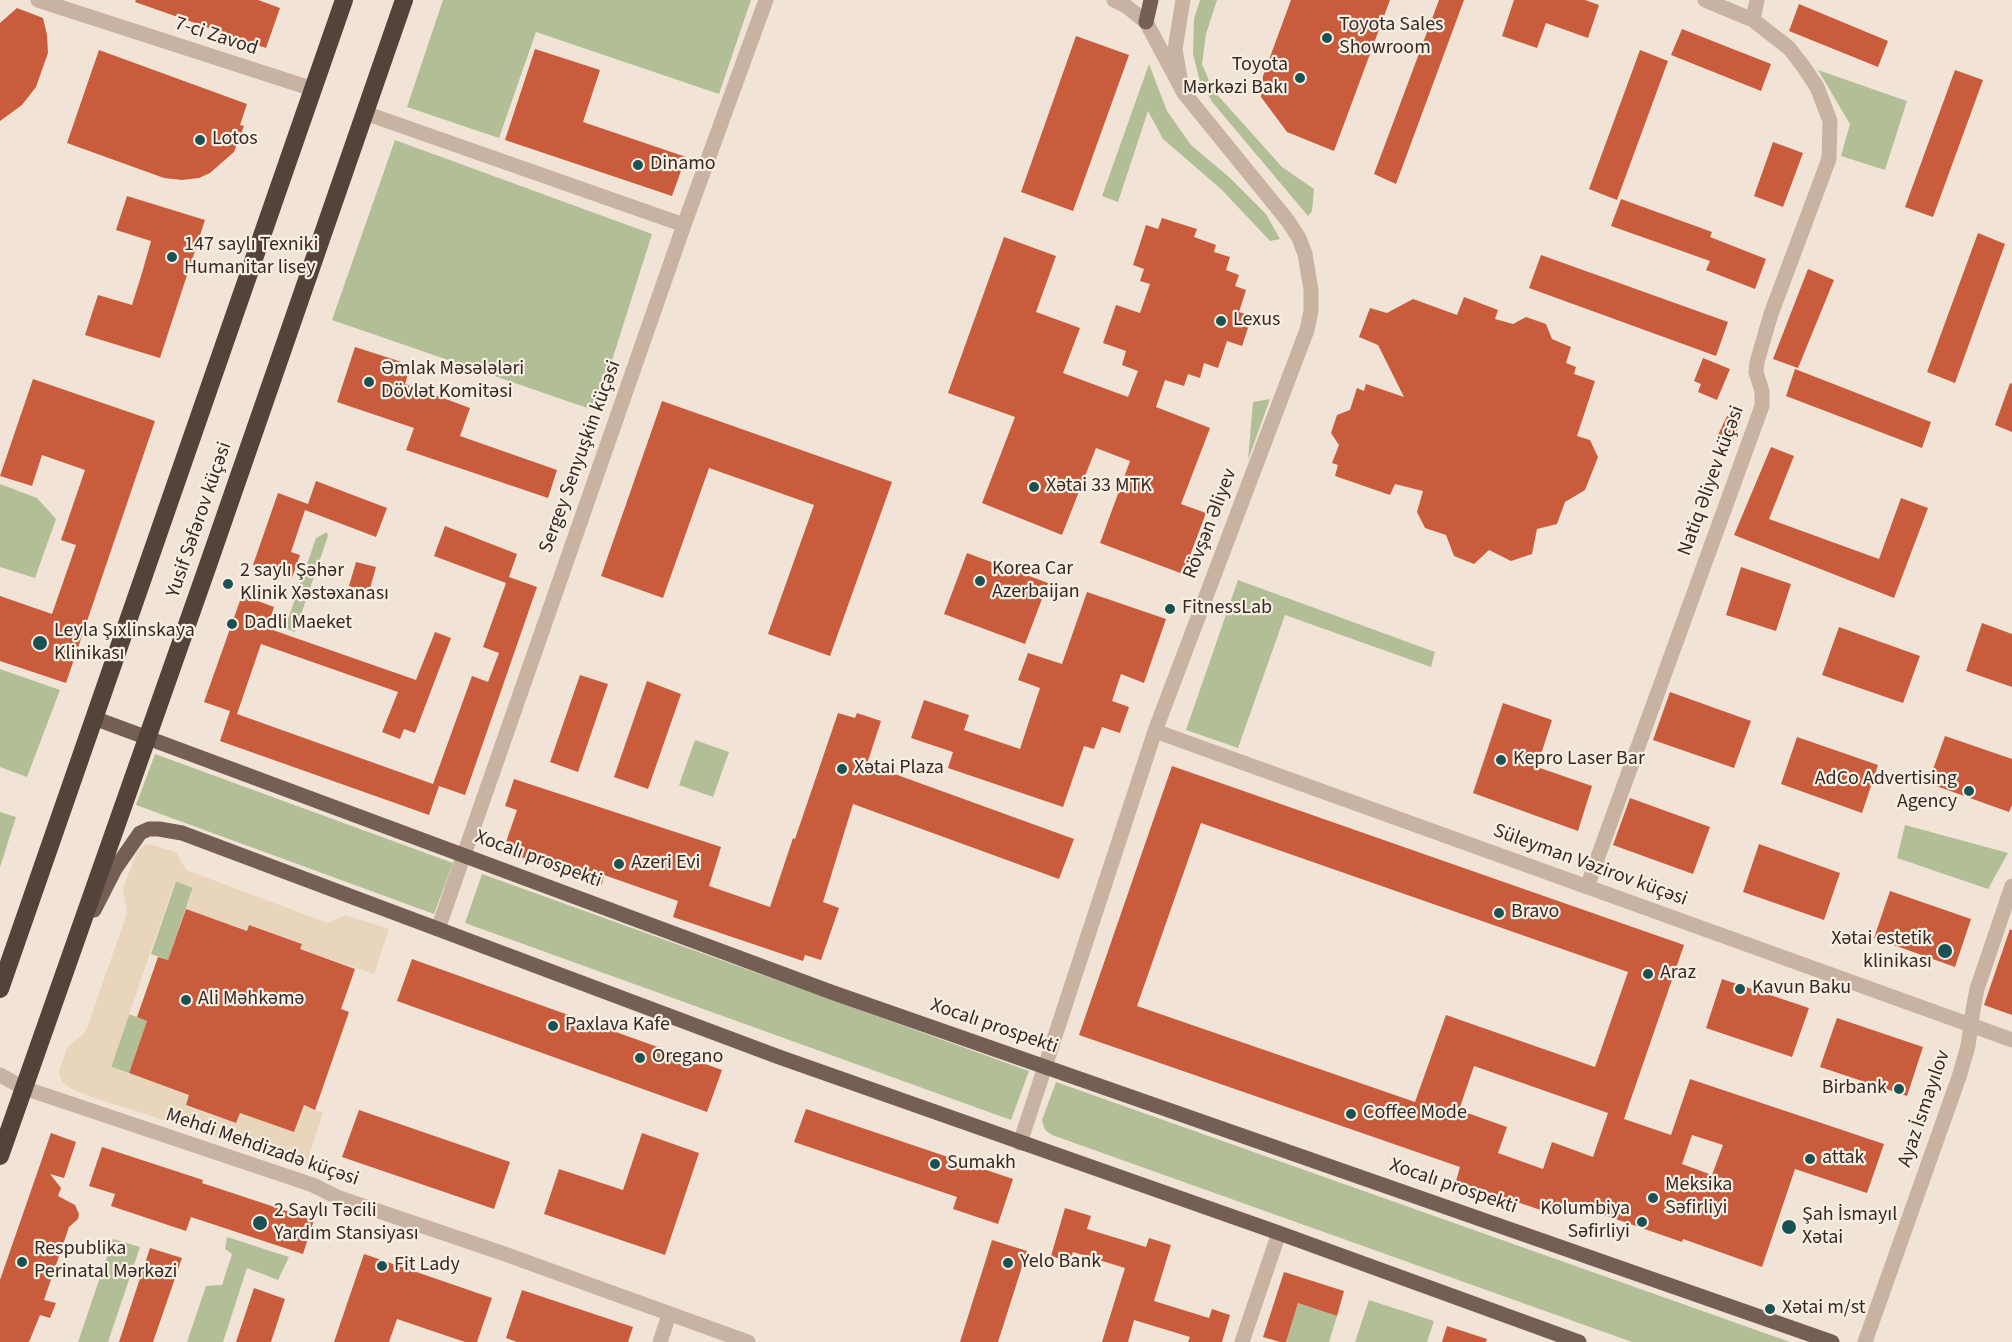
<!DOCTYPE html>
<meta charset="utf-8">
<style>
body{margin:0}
canvas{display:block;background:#f1e4d6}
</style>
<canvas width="2012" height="1342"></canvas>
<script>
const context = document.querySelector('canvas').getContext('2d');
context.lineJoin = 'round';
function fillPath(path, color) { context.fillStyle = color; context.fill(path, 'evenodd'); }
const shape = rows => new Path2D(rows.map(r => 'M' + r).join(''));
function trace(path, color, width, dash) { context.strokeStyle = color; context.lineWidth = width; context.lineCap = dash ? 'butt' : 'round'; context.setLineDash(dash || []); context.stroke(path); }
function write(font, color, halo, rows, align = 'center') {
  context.font = font + ' "Source Sans 3",sans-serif'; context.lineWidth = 4.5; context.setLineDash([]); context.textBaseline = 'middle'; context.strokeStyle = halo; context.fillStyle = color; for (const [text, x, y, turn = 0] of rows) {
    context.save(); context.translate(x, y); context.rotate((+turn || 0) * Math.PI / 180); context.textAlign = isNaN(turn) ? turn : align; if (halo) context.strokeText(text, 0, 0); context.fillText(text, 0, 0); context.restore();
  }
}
const green = shape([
 [443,0,751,0,719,94,536,32,499,138,407,107],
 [1200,0,1217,0,1206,34,1202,64,1213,90,1282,167,1314,189,1312,211,1308,216,1213,103,1200,82,1193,54,1194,19],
 [1149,64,1167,111,1191,145,1229,177,1266,214,1280,239,1270,241,1221,189,1163,139,1148,111,1118,202,1102,196],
 [1818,70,1907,101,1885,170,1841,156,1850,124],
 [395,140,652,234,596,411,332,320],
 [1270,399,1248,460,1253,402],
 [0,484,37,498,56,519,35,578,0,567],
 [327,532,328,536,295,632,285,628,316,538],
 [1238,580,1435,652,1431,667,1285,615,1238,748,1186,730],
 [0,669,60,690,27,777,0,767],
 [695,740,729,752,713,797,679,785],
 [155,754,453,863,434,914,136,805],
 [0,812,16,817,0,867],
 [1905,825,2008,853,1988,889,1897,858],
 [482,874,1029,1071,1011,1120,465,923],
 [176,881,193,887,168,960,151,954],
 [129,1014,147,1021,129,1073,111,1067],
 [1056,1082,1790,1342,1632,1342,1052,1135,1045,1130,1042,1120],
 [227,1237,289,1257,278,1280,247,1268,223,1342,187,1342,206,1286,222,1285,232,1254,225,1249],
 [113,1239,140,1247,108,1342,78,1342],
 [1369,1300,1434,1321,1427,1342,1355,1342],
 [1298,1303,1337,1316,1329,1342,1286,1342]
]);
const plaza = shape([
 [149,844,176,852,186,870,328,923,346,915,389,929,374,974,300,949,301,943,250,925,247,931,186,909,193,888,175,881,111,1067,189,1095,186,1106,235,1123,240,1113,294,1132,304,1105,323,1113,306,1165,91,1097,72,1089,62,1082,60,1077,59,1071,67,1048,86,1031,127,913,123,888,137,852,144,845]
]);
const building = shape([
 [136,0,258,0,280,8,266,48,135,2],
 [1291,0,1390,0,1334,151,1287,132,1261,97,1263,76],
 [1439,0,1464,0,1396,184,1374,174],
 [1514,0,1585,0,1599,5,1588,38,1546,23,1537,48,1502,36],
 [1799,4,1888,41,1878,67,1789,31],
 [17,8,43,18,47,35,48,53,36,87,22,105,0,121,0,23],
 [1682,29,1771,64,1761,91,1671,55],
 [1076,36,1129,55,1073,211,1021,192],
 [535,49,600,70,583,122,686,157,672,196,505,140],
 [99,50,247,104,240,125,244,126,234,152,210,173,199,178,182,180,164,178,67,143],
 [1640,50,1668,61,1617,200,1589,189],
 [1955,70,1983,80,1933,217,1905,207],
 [1773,142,1803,153,1783,207,1754,196],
 [127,196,205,220,160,358,85,335,98,295,132,305,142,273,151,241,116,230],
 [1621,199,1712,232,1710,237,1766,259,1755,289,1706,270,1710,261,1611,226],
 [1162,218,1197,229,1194,237,1216,245,1214,252,1230,257,1226,270,1239,275,1235,286,1246,290,1239,312,1252,316,1242,346,1227,341,1218,368,1204,363,1200,378,1188,374,1184,386,1165,380,1156,407,1210,428,1181,504,1206,513,1183,574,1100,543,1130,461,1096,448,1062,535,982,503,1015,417,948,393,1004,237,1056,256,1036,312,1080,328,1063,373,1128,397,1138,371,1122,365,1126,351,1103,343,1116,305,1140,313,1150,284,1140,281,1144,269,1133,265,1146,225,1158,229],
 [1978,233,2005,244,1955,383,1927,372],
 [1541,255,1728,322,1716,356,1529,288],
 [1808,269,1834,280,1798,368,1773,359],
 [1464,297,1498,310,1495,319,1513,324,1526,317,1546,324,1552,339,1571,347,1566,363,1576,367,1574,374,1595,381,1577,436,1590,440,1598,457,1585,490,1565,502,1557,524,1537,529,1532,554,1511,561,1489,550,1474,564,1454,556,1446,535,1425,528,1417,512,1423,491,1395,484,1390,495,1335,476,1338,465,1332,463,1339,445,1331,433,1337,415,1350,410,1357,388,1364,391,1366,384,1404,397,1378,345,1359,337,1370,308,1387,313,1413,299,1457,315],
 [355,347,411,365,405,384,470,408,460,436,557,470,548,498,406,450,414,428,337,402],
 [1703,358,1730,369,1717,400,1698,392,1701,384,1694,381],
 [1795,369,1931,422,1922,448,1786,396],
 [33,379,155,421,66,683,0,661,0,596,52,614,76,545,61,540,85,470,42,455,32,486,0,476],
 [2010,383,2012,384,2012,432,1995,425],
 [662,401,892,482,830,656,768,634,814,505,709,468,663,598,601,576],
 [1727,416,1740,423,1732,442,1718,435],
 [1771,447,1794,456,1769,519,1879,559,1901,498,1928,508,1894,598,1734,535],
 [316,481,387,508,376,537,305,510,291,552,300,555,292,578,253,565,278,493,308,504],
 [445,526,517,554,509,577,537,587,465,795,439,786,429,815,220,741,230,711,204,702,242,595,274,607,267,628,416,680,435,632,451,638,415,733,404,729,400,739,382,732,398,692,261,644,237,714,433,784,472,676,488,682,499,653,483,647,506,583,434,556],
 [967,553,1048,583,1025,644,944,614],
 [356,562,376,567,369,592,349,586],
 [1741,567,1791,584,1776,631,1726,615],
 [1087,592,1166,619,1144,683,1121,674,1112,701,1129,707,1120,733,1102,727,1094,749,1084,746,1063,807,948,768,953,752,911,738,924,700,969,715,964,730,1020,749,1040,688,1018,680,1028,653,1062,664],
 [1982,623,2012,634,2012,687,1966,671],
 [1839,627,1920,656,1903,703,1822,675],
 [580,675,608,684,578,772,550,762],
 [647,681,681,694,648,789,614,777],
 [1670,692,1751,721,1734,768,1653,740],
 [1503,703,1552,720,1537,767,1592,786,1578,831,1473,793],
 [838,713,855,718,857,713,881,721,867,764,1074,839,1059,879,853,804,823,902,839,908,821,960,805,955,803,961,673,917,678,901,604,875,602,884,503,851,517,810,505,806,514,779,721,847,709,886,770,907,793,838,795,839],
 [1945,736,2012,759,2012,805,2009,812,1928,783],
 [1797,737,1878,765,1862,813,1781,784],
 [1172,766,1684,945,1624,1119,1671,1135,1690,1079,1884,1144,1867,1193,1795,1169,1762,1267,1683,1239,1682,1242,1564,1201,1558,1216,1456,1181,1460,1167,1079,1035],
 [1201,823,1628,972,1595,1067,1446,1015,1415,1102,1137,1006],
 [1474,1066,1608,1113,1593,1157,1552,1142,1543,1169,1498,1153,1507,1127,1459,1110],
 [1692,1135,1723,1145,1712,1175,1682,1164],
 [1630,798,1710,827,1693,874,1613,845],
 [1759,844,1840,873,1824,920,1743,892],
 [1890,891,1971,919,1955,967,1874,938],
 [186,909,247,931,249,925,302,944,300,949,355,969,341,1009,349,1012,315,1110,304,1105,294,1132,240,1113,236,1123,186,1105,189,1095,129,1073,147,1021,137,1017,158,957,168,960],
 [2010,929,2012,930,2012,1015,1984,1005],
 [412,959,722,1070,707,1112,397,1001],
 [1722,979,1809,1008,1792,1057,1706,1028],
 [1837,1018,1923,1047,1907,1096,1820,1067],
 [806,1109,1013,1179,998,1224,953,1209,957,1197,794,1142],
 [359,1110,510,1162,494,1209,342,1157],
 [51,1133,76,1142,64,1178,50,1174,61,1188,58,1196,75,1205,79,1214,78,1219,69,1227,44,1300,56,1303,50,1318,40,1315,29,1342,0,1342,0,1280],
 [642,1133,699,1153,665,1255,544,1214,559,1169,623,1190],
 [102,1147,203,1180,202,1183,314,1220,303,1254,191,1217,186,1231,111,1206,115,1194,89,1186],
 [1065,1208,1091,1216,1087,1229,1146,1247,1149,1238,1171,1245,1154,1301,1209,1318,1212,1309,1230,1315,1222,1342,1188,1342,1190,1337,1134,1320,1128,1342,1102,1342,1125,1268,1073,1252,1070,1262,1051,1256],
 [992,1240,1027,1251,998,1342,960,1342],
 [150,1248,182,1258,153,1342,119,1342],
 [364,1254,492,1298,477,1342,465,1342,397,1319,389,1342,334,1342],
 [1284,1272,1344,1291,1337,1316,1298,1303,1286,1342,1280,1342,1263,1337],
 [254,1288,285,1299,271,1342,236,1342],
 [522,1290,633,1327,628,1342,517,1342,506,1338],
 [1447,1326,1487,1339,1486,1342,1442,1342]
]);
const minor = shape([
 [38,0,313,89],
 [1753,20,1757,0],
 [1180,78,1175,49,1183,0],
 [365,113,684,225],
 [1155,731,2012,1040],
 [1587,887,1762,406,1762,391,1756,372,1757,362,1771,314,1829,159,1830,121,1817,87,1803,66,1789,48,1753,20,1705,0],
 [438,929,684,225,766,0],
 [0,1075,24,1088,313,1185,337,1197,502,1253,748,1342],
 [1020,1143,1155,731,1307,330,1311,311,1311,290,1305,254,1299,238,1288,221,1184,93,1146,22,1126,6,1114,0],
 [660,1342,669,1315],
 [1242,1342,1279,1233],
 [1865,1342,1959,1077,1968,1046,1973,1010,1977,989,2012,886]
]);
const major = shape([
 [1146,22,1151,0],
 [94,718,831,992,1832,1342],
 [94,910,115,869,140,833,149,829,159,829,182,833,779,1057,1279,1233,1579,1342]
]);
const highway = shape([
 [0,989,344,0],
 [0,1156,207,568,404,0]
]);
const markers = [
 [1327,38,6,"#1a5254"],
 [1300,78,6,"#1a5254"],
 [200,140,6,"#1a5254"],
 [638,165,6,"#1a5254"],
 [172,257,6,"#1a5254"],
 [1221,321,6,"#1a5254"],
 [369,382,6,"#1a5254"],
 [1034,487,6,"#1a5254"],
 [980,581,6,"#1a5254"],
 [228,584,6,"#1a5254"],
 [1170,609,6,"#1a5254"],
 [232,624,6,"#1a5254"],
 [40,643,8,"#1a5254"],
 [1501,760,6,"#1a5254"],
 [842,769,6,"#1a5254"],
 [1969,791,6,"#1a5254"],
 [619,864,6,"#1a5254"],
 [1499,913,6,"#1a5254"],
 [1945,951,8,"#1a5254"],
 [1648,974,6,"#1a5254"],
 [1740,989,6,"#1a5254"],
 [186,1000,6,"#1a5254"],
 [553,1026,6,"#1a5254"],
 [640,1058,6,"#1a5254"],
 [1899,1089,6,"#1a5254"],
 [1351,1114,6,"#1a5254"],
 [1810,1159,6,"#1a5254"],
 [935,1164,6,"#1a5254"],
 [1653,1198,6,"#1a5254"],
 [1642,1222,6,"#1a5254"],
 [260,1223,8,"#1a5254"],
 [1789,1227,8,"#1a5254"],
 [22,1262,6,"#1a5254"],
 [1008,1263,6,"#1a5254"],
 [382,1266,6,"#1a5254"],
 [1770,1309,6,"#1a5254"]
];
const poiNames = [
 ["Toyota Sales",1339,26],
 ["Showroom",1339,49],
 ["Toyota",1288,66,"right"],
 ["Mərkəzi Bakı",1288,89,"right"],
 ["Lotos",212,140],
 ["Dinamo",650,165],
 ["147 saylı Texniki",184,246],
 ["Humanitar lisey",184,269],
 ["Lexus",1233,321],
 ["Əmlak Məsələləri",381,370],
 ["Dövlət Komitəsi",381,393],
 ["Xətai 33 MTK",1046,487],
 ["Korea Car",992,570],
 ["Azerbaijan",992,593],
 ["2 saylı Şəhər",240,572],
 ["Klinik Xəstəxanası",240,595],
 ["FitnessLab",1182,609],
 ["Dadli Maeket",244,624],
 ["Leyla Şıxlinskaya",54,632],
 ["Klinikası",54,655],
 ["Kepro Laser Bar",1513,760],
 ["Xətai Plaza",854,769],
 ["AdCo Advertising",1957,780,"right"],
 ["Agency",1957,803,"right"],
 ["Azeri Evi",631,864],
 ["Bravo",1511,913],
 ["Xətai estetik",1932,940,"right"],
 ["klinikası",1932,963,"right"],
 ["Araz",1660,974],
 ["Kavun Baku",1752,989],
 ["Ali Məhkəmə",198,1000],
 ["Paxlava Kafe",565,1026],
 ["Oregano",652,1058],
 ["Birbank",1887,1089,"right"],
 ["Coffee Mode",1363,1114],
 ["attak",1822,1159],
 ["Sumakh",947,1164],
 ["Meksika",1665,1186],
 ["Səfirliyi",1665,1209],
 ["Kolumbiya",1630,1210,"right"],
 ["Səfirliyi",1630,1233,"right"],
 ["2 Saylı Təcili",274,1212],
 ["Yardım Stansiyası",274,1235],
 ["Şah İsmayıl",1802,1216],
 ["Xətai",1802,1239],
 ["Respublika",34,1250],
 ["Perinatal Mərkəzi",34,1273],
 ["Yelo Bank",1020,1263],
 ["Fit Lady",394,1266],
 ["Xətai m/st",1782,1309]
];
const streetNames = [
 ["7-ci Zavod",216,37,18],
 ["Sergey Senyuşkin küçəsi",581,457,-70],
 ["Natiq Əliyev küçəsi",1712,481,-70],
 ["Yusif Səfərov küçəsi",200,520,-71],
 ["Rövşən Əliyev",1211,524,-69],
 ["Xocalı prospekti",538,860,20],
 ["Süleyman Vəzirov küçəsi",1590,866,20],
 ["Xocalı prospekti",994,1027,19],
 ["Ayaz İsmayılov",1925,1109,-71],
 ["Mehdi Mehdizadə küçəsi",262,1148,19],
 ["Xocalı prospekti",1453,1187,19]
];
fillPath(green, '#b2bf96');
fillPath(plaza, '#e9d5bc');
fillPath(building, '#c85c3d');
trace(minor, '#c8b3a2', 15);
trace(major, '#755f55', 15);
trace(highway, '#54433b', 18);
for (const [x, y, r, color] of markers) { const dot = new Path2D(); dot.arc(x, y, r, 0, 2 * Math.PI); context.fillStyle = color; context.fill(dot); trace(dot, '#f9eee2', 2); }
write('20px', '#332925', '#f9eee2', poiNames, 'left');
write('20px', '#332925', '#f9eee2', streetNames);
</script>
